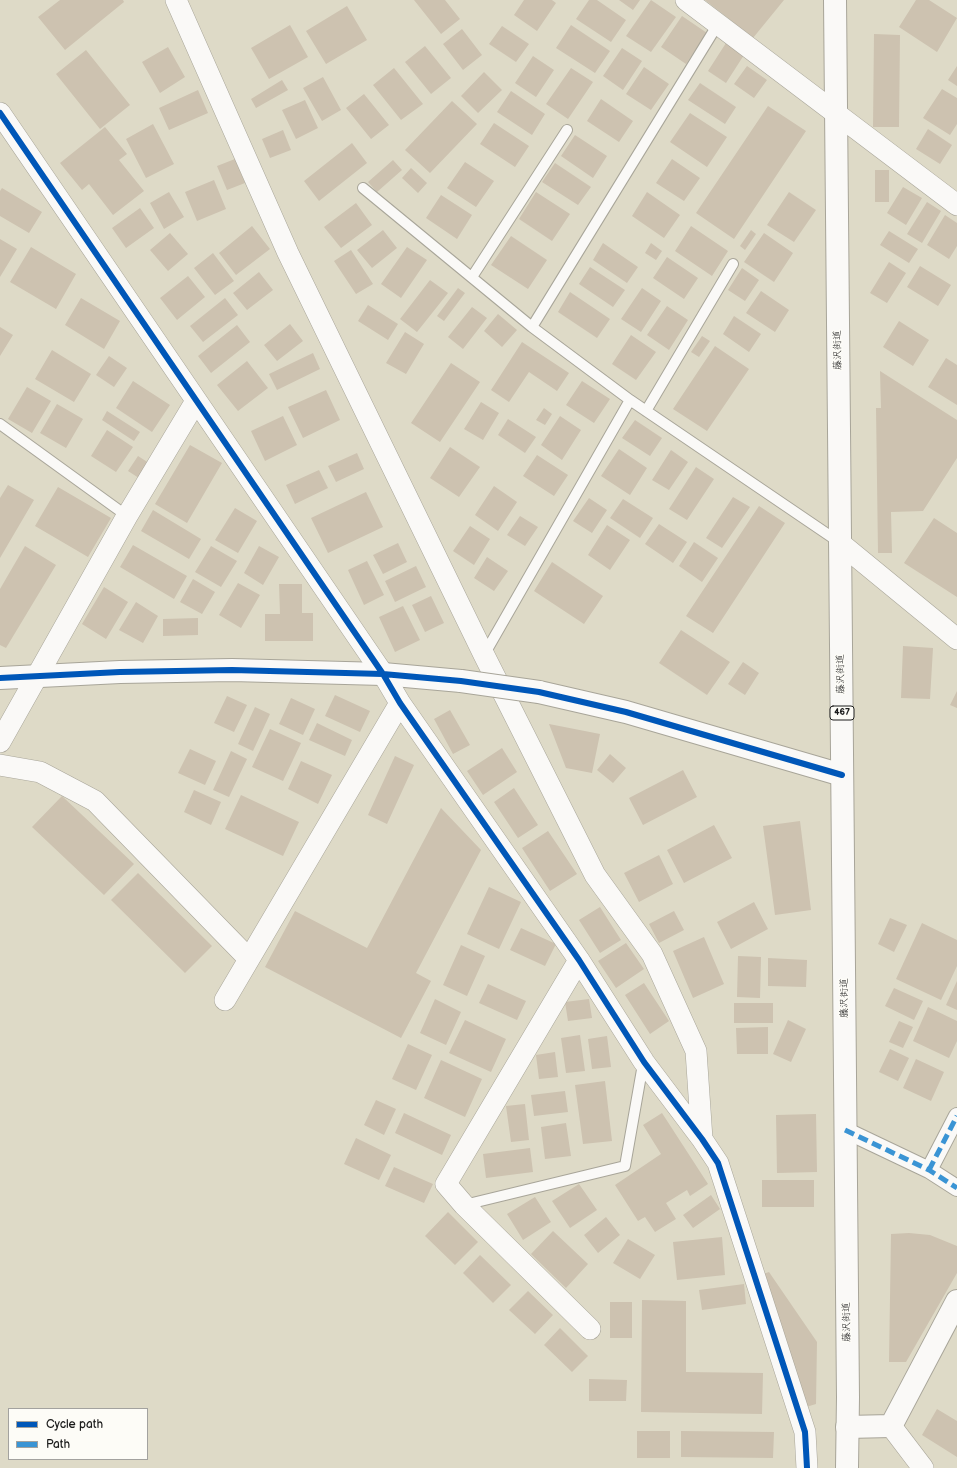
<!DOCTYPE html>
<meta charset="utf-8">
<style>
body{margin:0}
#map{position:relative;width:957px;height:1468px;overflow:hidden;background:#dedac7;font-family:"Balsamiq Sans",sans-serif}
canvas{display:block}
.legend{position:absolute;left:8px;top:1408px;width:140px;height:52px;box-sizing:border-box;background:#fdfcf7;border:1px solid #a3a29f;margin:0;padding:5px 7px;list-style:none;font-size:12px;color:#1c1c1c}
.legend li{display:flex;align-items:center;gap:8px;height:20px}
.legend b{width:20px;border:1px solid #a3a29f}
</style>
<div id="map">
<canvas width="957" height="1468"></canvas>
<ul class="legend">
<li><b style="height:5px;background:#0057b8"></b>Cycle path</li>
<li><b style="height:5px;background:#3a94d4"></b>Path</li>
</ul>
</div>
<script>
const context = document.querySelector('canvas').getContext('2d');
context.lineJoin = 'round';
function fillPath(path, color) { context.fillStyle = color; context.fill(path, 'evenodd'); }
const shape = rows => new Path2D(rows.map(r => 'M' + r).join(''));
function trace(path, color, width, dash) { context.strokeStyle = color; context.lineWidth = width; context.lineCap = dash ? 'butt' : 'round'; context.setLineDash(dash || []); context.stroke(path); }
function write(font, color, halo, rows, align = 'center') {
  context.font = font + ' "Balsamiq Sans","Klee One",sans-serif'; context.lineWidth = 3; context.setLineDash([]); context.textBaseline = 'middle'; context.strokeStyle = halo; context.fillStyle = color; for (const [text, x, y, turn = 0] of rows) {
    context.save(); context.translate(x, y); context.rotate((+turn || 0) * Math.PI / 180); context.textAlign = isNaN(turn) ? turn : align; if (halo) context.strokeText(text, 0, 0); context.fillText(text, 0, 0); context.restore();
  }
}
const building = shape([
 [60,0,123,0,124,2,65,50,38,17],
 [414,0,445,0,460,19,441,34],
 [524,0,552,0,556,3,537,31,514,15],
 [589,0,597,0,626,20,611,42,576,19],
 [619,0,640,0,633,10],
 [651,0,676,17,651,52,626,36],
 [705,0,784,0,753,38],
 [916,0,929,0,957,18,937,52,899,27],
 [347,6,367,40,326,64,306,31],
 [682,16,707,33,686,64,661,47],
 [290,25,308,57,269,79,251,48],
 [571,25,610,51,595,73,556,48],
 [502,26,529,44,516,62,489,44],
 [462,29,482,55,463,70,443,44],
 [874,34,900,35,899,127,873,127],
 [726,43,744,55,726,83,708,71],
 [425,46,451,78,431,94,405,62],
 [168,47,185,77,160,93,142,62],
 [622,48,642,61,623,90,603,76],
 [86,50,130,105,100,129,56,74],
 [533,56,554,70,536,97,515,83],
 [747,66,767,80,754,98,734,84],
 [957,66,957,86,948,80],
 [644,67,669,84,651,110,626,94],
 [394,68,423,104,401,120,373,85],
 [571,68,593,82,568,119,546,104],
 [484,72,502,90,478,113,461,96],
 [323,77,341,110,322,121,303,88],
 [282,80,288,90,256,108,251,99],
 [700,83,736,107,725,124,688,100],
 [942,89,957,98,957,124,950,135,923,118],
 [198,90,208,113,169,130,159,108],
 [511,91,545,114,532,135,497,112],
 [364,94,389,125,371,139,346,108],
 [601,99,633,121,619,142,587,121],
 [305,100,318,128,296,139,282,110],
 [452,101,477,124,430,173,405,150],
 [768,106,806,131,734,239,696,213],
 [690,113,727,137,707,167,670,142],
 [494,123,529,146,515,167,480,144],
 [153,124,174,164,146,178,126,139],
 [105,127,127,154,119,160,144,191,113,215,89,184,82,190,60,163],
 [928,129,952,145,940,164,916,149],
 [283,130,291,150,270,158,262,139],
 [575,135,607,156,593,178,561,156],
 [352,143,367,163,319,201,304,181],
 [235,159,245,183,227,190,217,166],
 [672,159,700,178,684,201,656,183],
 [393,160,402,170,377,192,368,182],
 [465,162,494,181,476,207,447,188],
 [555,163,591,187,578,205,542,182],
 [411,168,427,183,418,193,402,178],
 [875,170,889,170,889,202,875,202],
 [214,180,226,209,197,221,185,192],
 [903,187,922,198,906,225,887,213],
 [2,188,42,212,29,233,0,216,0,191],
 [169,192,184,217,164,229,150,203],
 [536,192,570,214,552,241,519,219],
 [647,192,680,215,664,238,632,216],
 [789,192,816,210,794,242,767,225],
 [441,195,472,215,457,239,426,218],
 [927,202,941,211,922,243,907,234],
 [356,203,372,225,341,248,324,227],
 [140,208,154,228,126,248,112,228],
 [945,215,957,223,957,246,949,259,927,245],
 [252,226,270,249,236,275,219,253],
 [691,226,728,251,712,276,675,251],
 [383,230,397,248,372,268,357,250],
 [751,230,756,234,745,250,740,246],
 [889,231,918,249,909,263,880,245],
 [170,233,188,254,168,271,150,250],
 [764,233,793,253,774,282,744,262],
 [511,236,547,260,528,289,491,265],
 [0,239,17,249,0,277],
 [603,243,638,267,627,283,593,260],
 [651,243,662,251,656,260,645,253],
 [31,247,76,274,56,309,10,282],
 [407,247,427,260,401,298,381,284],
 [351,250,373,284,356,294,334,261],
 [213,253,234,281,215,295,194,268],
 [667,257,698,278,684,299,653,278],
 [889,262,906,273,887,303,870,293],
 [920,266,951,285,938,306,907,287],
 [590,267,625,290,613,307,579,284],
 [742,268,759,280,745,301,728,290],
 [259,272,273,290,247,310,233,293],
 [188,276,205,297,177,320,160,298],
 [430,280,448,293,417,332,400,319],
 [458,288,465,293,444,321,437,316],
 [642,288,661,301,641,332,621,319],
 [761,291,789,310,775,332,746,313],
 [570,292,610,319,597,338,558,312],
 [81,298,120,321,104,349,65,325],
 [225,298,238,315,203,342,190,326],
 [368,305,398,324,388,340,358,321],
 [667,306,688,320,669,350,647,335],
 [472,307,487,318,463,349,448,337],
 [498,314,517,330,502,347,484,331],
 [734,316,761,334,749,352,723,334],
 [899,321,929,340,913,366,883,347],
 [290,324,303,341,277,361,264,345],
 [237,325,250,342,211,373,198,356],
 [0,327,13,335,0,356],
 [405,332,424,344,406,374,386,363],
 [631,335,656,352,636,380,612,364],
 [702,336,710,341,699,357,691,352],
 [522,342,569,373,557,391,529,372,509,402,491,390],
 [715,346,749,369,707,431,673,409],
 [52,350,91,374,74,402,35,379],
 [313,353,320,369,277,390,269,374],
 [109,356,127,368,114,387,96,375],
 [946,358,957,365,957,405,928,387],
 [247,361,268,388,238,411,217,385],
 [451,363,480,382,440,442,411,423],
 [880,371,957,420,957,458,923,511,891,512,892,553,878,553,876,408,881,408],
 [133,381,170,405,152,432,116,408],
 [582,381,610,399,594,423,566,405],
 [27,387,51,401,32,433,8,419],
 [326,390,340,420,303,438,288,407],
 [481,402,499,413,483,440,464,429],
 [57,404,83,419,66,448,40,433],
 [544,408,552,414,545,425,536,420],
 [107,411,140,432,134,441,102,420],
 [283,416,297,445,265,461,251,431],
 [560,416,581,430,562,460,541,445],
 [508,419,536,437,525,453,498,435],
 [635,420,662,438,650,456,622,438],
 [107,430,133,447,116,472,91,456],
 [190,445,222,463,187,523,155,504],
 [450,447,480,467,459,497,430,478],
 [619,449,647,468,630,495,601,476],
 [671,450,688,462,669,490,652,480],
 [357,453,364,469,336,482,328,466],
 [537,455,568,475,554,496,523,476],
 [138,456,152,465,142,480,128,471],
 [696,467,714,479,687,520,669,509],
 [319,470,328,488,295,504,286,485],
 [8,485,34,500,0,558,0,498],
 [494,486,517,502,498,531,475,515],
 [58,487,111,518,88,557,35,526],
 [366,492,383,527,328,553,311,518],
 [733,497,750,507,722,548,706,538],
 [589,498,607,510,592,533,573,521],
 [623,499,653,518,640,538,610,518],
 [759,506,785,523,713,633,686,616],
 [235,508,257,521,238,553,215,540],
 [153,510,201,539,189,559,141,531],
 [520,516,538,527,525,546,507,535],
 [934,518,957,533,957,597,904,563],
 [659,524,687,542,673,563,645,544],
 [607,525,630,540,610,570,588,555],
 [470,526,490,539,474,565,453,551],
 [694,542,718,558,702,582,679,566],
 [398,543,407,562,383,574,373,555],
 [133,545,187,576,174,599,120,567],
 [25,546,56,565,6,648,0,645,0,589],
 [211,546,237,561,221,587,195,572],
 [259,546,279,557,263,585,244,573],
 [487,557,508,571,494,591,474,578],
 [367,561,384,595,364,605,348,570],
 [552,562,603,596,584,624,534,591],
 [416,566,426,587,395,602,385,581],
 [193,579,215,592,202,614,180,602],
 [238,583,260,595,241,628,219,615],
 [279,584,302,584,302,613,313,613,313,641,265,641,265,614,280,614],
 [104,587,128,602,106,639,82,624],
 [431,596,444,623,425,632,412,605],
 [136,602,158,616,143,643,119,630],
 [403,606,420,640,395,652,379,617],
 [198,618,198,635,163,636,163,619],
 [681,630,730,662,707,695,659,663],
 [903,646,933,648,930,699,901,698],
 [743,662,759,673,745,695,728,684],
 [957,691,957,708,950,705],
 [335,695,370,711,360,732,325,716],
 [227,696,247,705,234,732,214,723],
 [291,698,315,709,303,735,279,724],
 [255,707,270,714,253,751,238,744],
 [450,710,470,745,453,754,434,719],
 [317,723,352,740,345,756,309,740],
 [549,724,600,734,592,773,566,768],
 [270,729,301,743,283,781,252,767],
 [502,748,517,772,483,795,467,771],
 [190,749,216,761,205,785,178,773],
 [231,751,247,759,229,797,213,790],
 [610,754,626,768,613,783,597,770],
 [395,756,414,765,387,824,368,815],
 [301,761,332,775,318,804,288,789],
 [683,770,697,797,643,825,629,798],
 [514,788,538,825,518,838,494,802],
 [194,790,221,802,211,825,184,812],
 [241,795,299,822,283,856,225,829],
 [62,796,134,864,104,895,32,827],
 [441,808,481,850,416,973,431,981,401,1038,265,967,295,911,367,948],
 [800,821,811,910,775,915,763,826],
 [714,825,732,858,684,883,667,850],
 [548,831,577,874,550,891,522,848],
 [659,855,673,884,639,902,624,873],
 [138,873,212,946,185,973,111,900],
 [489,887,521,902,499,949,467,934],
 [754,902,768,929,731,949,717,922],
 [600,907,621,940,600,953,579,920],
 [674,911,684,930,659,943,649,924],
 [890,918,907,925,894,952,878,944],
 [922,923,957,940,957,966,941,1000,896,979],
 [521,928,556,944,545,966,510,950],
 [704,937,724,984,693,998,673,951],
 [626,943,644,969,616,988,598,961],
 [461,945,485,956,467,996,443,985],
 [738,956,761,957,760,998,737,997],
 [768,958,807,960,806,987,768,986],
 [957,981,957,1010,946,1005],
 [644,983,669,1021,650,1034,625,995],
 [488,984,526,1001,517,1020,479,1003],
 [894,988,923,1001,914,1020,885,1006],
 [435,999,461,1012,446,1045,420,1033],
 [589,999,592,1018,568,1021,565,1002],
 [734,1003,773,1003,773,1023,734,1023],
 [928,1007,957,1021,957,1041,949,1058,913,1041],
 [465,1020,506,1039,491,1072,449,1053],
 [788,1020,806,1029,791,1062,773,1054],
 [899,1021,913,1027,903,1048,889,1042],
 [768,1027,768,1054,737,1054,736,1028],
 [580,1035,585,1071,566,1073,561,1038],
 [607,1036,611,1067,592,1069,588,1039],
 [408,1044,432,1055,416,1090,392,1079],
 [890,1049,909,1058,898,1081,879,1072],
 [555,1052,558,1077,539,1079,536,1055],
 [916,1059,944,1072,931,1101,903,1088],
 [441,1060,482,1079,465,1117,424,1098],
 [605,1081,612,1141,583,1144,575,1085],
 [565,1091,568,1112,534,1116,531,1095],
 [376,1100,396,1109,384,1135,364,1125],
 [525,1104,529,1140,511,1142,506,1106],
 [404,1113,451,1135,442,1155,395,1133],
 [662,1113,708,1184,690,1196,687,1190,666,1203,676,1219,655,1232,645,1217,638,1221,615,1185,661,1154,643,1125],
 [816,1114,817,1172,777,1173,776,1115],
 [566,1123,571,1156,545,1159,541,1127],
 [356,1138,391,1155,379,1180,344,1164],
 [530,1148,533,1172,486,1178,483,1154],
 [394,1167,433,1184,424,1203,385,1186],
 [762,1180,814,1180,814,1207,762,1207],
 [579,1184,597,1210,570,1228,552,1201],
 [711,1195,720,1209,693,1228,683,1215],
 [535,1197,551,1222,523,1240,507,1214],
 [448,1212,478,1242,455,1265,425,1236],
 [606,1217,620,1235,598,1253,584,1235],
 [553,1231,588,1264,566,1288,531,1254],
 [909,1233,930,1235,957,1246,957,1273,906,1362,889,1362,891,1234],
 [722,1237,725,1275,677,1280,673,1242],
 [628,1239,655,1255,640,1279,613,1263],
 [480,1255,511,1285,493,1303,463,1273],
 [769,1272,817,1342,816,1404,806,1407,760,1275],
 [744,1284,746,1304,702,1310,699,1290],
 [528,1291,553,1315,535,1334,509,1310],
 [642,1300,686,1301,686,1372,763,1373,762,1414,641,1412],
 [610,1302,632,1302,632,1338,610,1338],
 [560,1328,588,1356,572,1372,544,1345],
 [589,1379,627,1380,626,1401,589,1401],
 [937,1409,957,1421,957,1457,922,1435],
 [637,1431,670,1431,670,1458,637,1458],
 [681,1431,774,1432,773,1458,681,1457]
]);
const service = shape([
 [363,188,532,327,630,400,839,542],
 [472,277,567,130],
 [532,327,718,24],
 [646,411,733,264],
 [0,424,127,516],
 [484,655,630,400],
 [464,1205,625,1166,643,1064]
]);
const pedestrian = shape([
 [845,1130,929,1170,957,1188],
 [929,1170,957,1116]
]);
const minor = shape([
 [176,0,288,253,484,655,595,875,652,954,696,1051,702,1139],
 [686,0,957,205],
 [0,113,383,674,400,703,579,960,644,1062,702,1139,718,1163,805,1432,807,1468],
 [840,543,957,639],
 [0,742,127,516,196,401],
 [0,765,40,772,95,801,249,959],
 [579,960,446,1184,464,1205,590,1329],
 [225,1000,400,703],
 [891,1426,923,1468]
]);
const tertiary = shape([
 [0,678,120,672,232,670,383,674,461,681],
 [539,692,626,712,842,775],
 [847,1427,891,1426,957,1301]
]);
const trunk = shape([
 [835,0,848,1397,847,1468]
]);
const tertiaryBridge = shape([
 [461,681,539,692]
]);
const quiet = shape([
 [845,1130,929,1170,957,1188],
 [929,1170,957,1116]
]);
const cycleway = shape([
 [0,113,383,674,400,703,579,960,644,1062,702,1139,718,1163,805,1432,807,1468],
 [0,678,120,672,232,670,383,674,461,681,539,692,626,712,842,775]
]);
const shields = [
 [842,713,24]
];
const shieldNames = [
 ["467",842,713]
];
const streetNames = [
 ["藤沢街道",838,350,-91],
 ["藤沢街道",841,674,-91],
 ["藤沢街道",844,998,-90],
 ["藤沢街道",847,1322,-91]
];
fillPath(building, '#cdc2b0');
trace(service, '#a8a599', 12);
trace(pedestrian, '#a8a599', 18);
trace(minor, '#a8a599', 22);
trace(tertiary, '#a8a599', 24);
trace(trunk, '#a8a599', 24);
trace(service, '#faf9f7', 10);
trace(pedestrian, '#faf9f7', 16);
trace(minor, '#faf9f7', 21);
trace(tertiary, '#faf9f7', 22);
trace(trunk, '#faf9f7', 22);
trace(tertiaryBridge, '#a8a599', 24, []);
trace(tertiaryBridge, '#faf9f7', 22);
trace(quiet, '#3a94d4', 5, [10, 5]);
trace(cycleway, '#0057b8', 6);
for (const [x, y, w] of shields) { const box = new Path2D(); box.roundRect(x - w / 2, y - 7, w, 14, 3); context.fillStyle = '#fdfcf7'; context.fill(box); trace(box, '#1c1c1c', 1); }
write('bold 9px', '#1c1c1c', null, shieldNames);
write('10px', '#1c1c1c', '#fdfcf7', streetNames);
</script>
